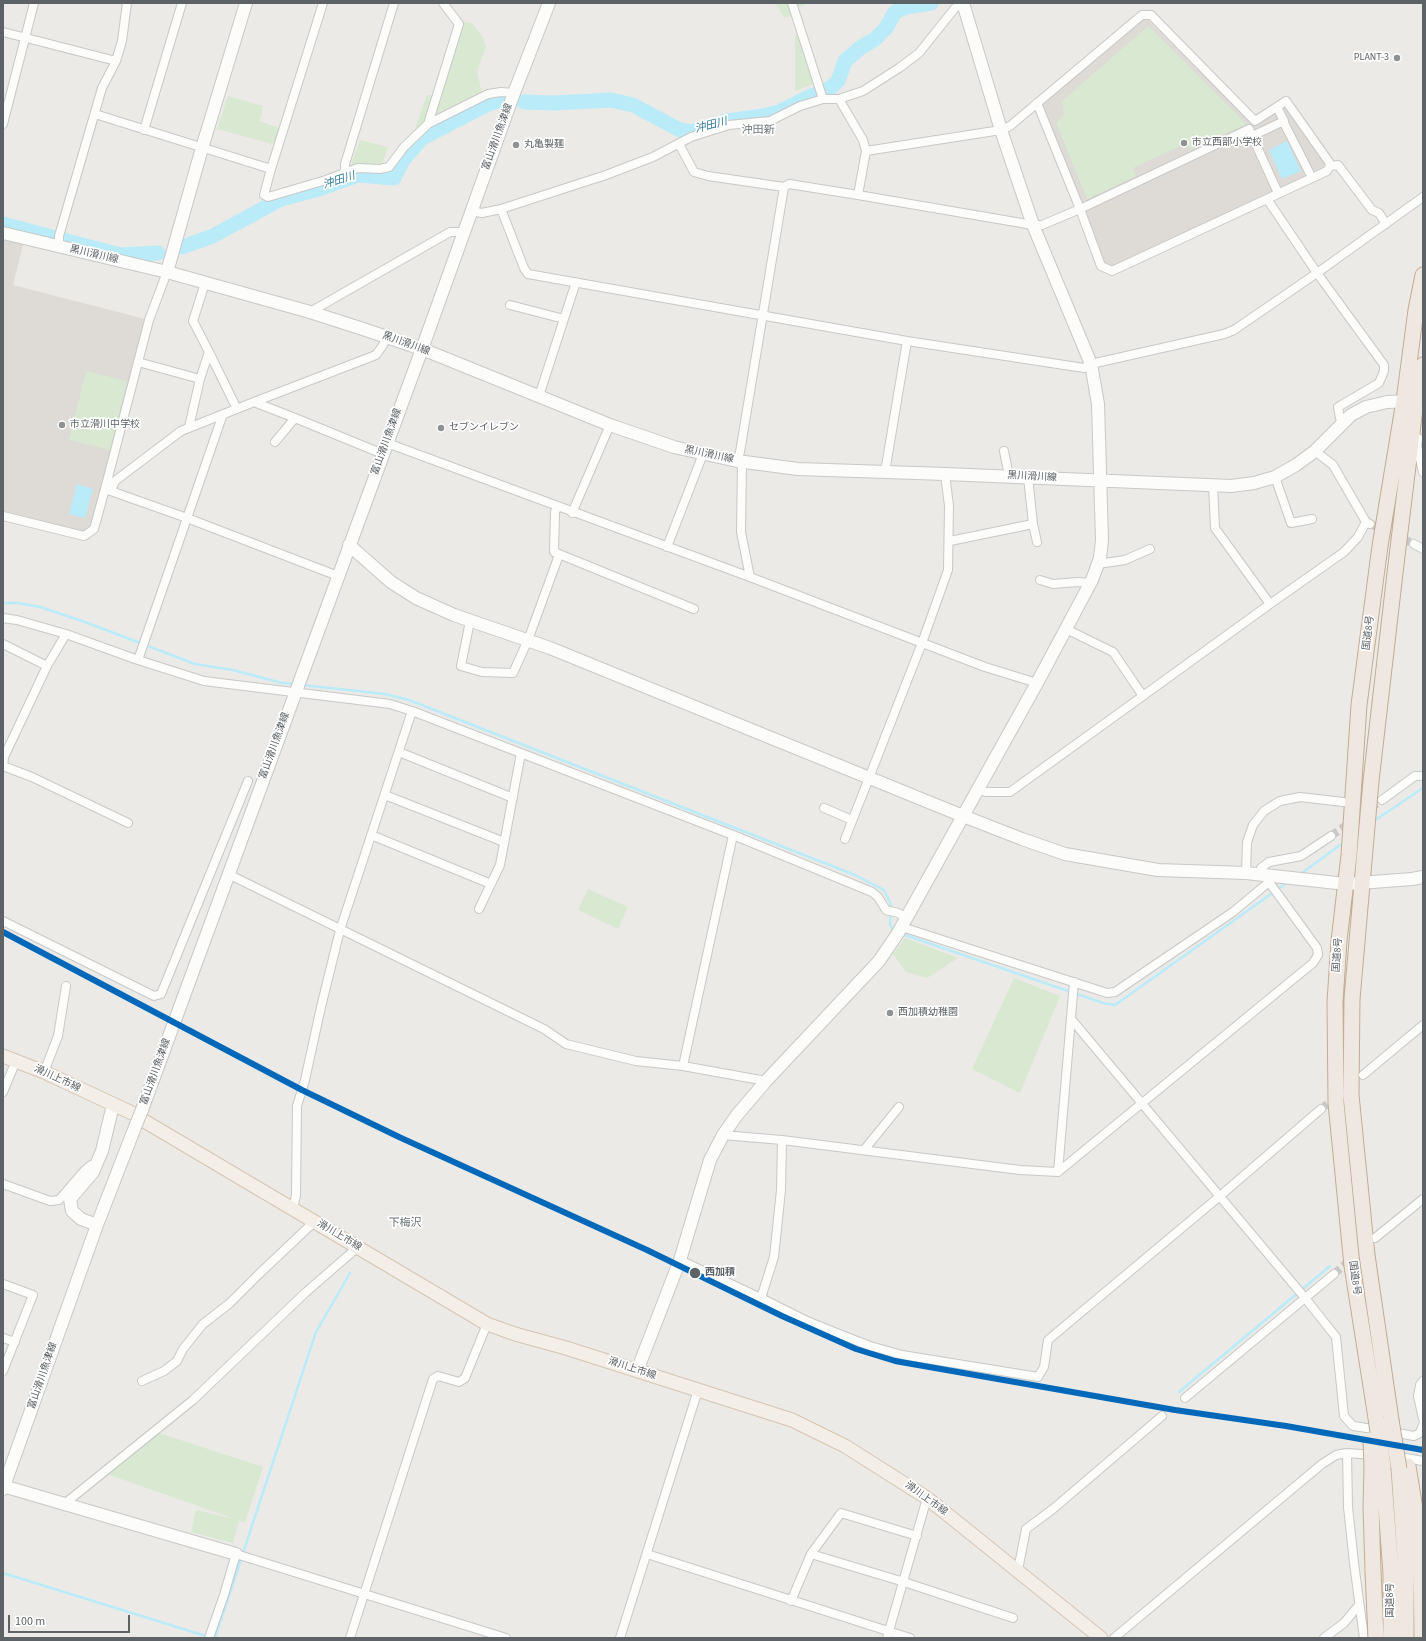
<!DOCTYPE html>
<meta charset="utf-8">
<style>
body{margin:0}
#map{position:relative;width:1426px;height:1641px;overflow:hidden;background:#eceae7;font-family:"Source Sans 3",sans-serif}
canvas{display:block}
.frame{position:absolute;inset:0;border:4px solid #5c6265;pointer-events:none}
.scale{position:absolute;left:8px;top:1615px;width:122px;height:18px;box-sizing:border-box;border:2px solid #5c6265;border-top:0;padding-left:5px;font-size:12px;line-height:14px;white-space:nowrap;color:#5c6265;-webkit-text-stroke:3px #fff;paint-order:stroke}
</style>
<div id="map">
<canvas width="1426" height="1641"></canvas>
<div class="frame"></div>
<div class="scale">100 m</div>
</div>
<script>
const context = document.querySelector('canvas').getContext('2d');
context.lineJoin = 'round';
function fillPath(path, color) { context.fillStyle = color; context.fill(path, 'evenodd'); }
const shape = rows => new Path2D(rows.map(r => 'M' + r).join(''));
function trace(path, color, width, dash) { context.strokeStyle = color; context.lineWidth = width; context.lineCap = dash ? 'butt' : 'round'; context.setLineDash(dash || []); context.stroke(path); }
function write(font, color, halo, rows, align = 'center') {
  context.font = font + ' "Source Sans 3","Noto Sans JP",sans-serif'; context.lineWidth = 3.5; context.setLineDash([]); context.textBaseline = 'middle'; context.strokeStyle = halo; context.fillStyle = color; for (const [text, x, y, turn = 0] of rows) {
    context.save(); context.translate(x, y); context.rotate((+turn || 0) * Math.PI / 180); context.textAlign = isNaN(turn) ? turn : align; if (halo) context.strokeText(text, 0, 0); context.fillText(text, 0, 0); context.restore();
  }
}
const education = shape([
 [1145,17,1253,124,1285,104,1326,162,1324,169,1112,267,1104,264,1041,105],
 [3,233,25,238,13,285,149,320,94,529,84,536,3,516]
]);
const green = shape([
 [775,3,808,3,799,7,793,16,784,17],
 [464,22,472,23,482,36,486,47,477,72,482,93,437,116,434,113],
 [1148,26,1246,124,1191,150,1187,143,1133,168,1136,176,1087,199,1056,123,1064,115,1062,101],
 [797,31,813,84,795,91,795,38],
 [427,95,434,96,426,122,414,132],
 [228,96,263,106,260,121,281,129,276,145,217,129],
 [360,140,388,147,382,164,351,165],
 [86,371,127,381,110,450,69,440],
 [588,889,628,907,618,929,578,910],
 [905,938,958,958,927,978,906,972,893,954],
 [1014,978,1060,996,1020,1093,972,1069],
 [159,1433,263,1467,245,1522,239,1521,233,1543,191,1532,196,1510,235,1519,107,1474]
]);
const water = shape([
 [1287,141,1301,171,1282,179,1269,150],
 [77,484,93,489,85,518,69,514]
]);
const stream = shape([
 [3,603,18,603,40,607,85,622,195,664,233,670,282,683,295,684],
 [302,685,385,694,409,700,855,875,884,890,891,904,890,924,894,932],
 [1374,821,1423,788],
 [1299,875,1343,843],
 [902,934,1103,1003,1115,1005,1288,882],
 [1179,1392,1330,1266],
 [3,1573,209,1637],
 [215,1638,316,1332,350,1273]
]);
const river = shape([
 [524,102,554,103,611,100,633,105,680,130,692,132,727,121,763,116,779,112,811,96,829,89,838,81,845,61,860,48,875,39,886,28,895,12,906,7,931,3],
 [3,224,120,255,158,253],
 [182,247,213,236,281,199,319,189,358,175,394,178,403,160,422,138,486,105,501,100]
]);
const streetTunnel = shape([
 [1370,524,1414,544],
 [1331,836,1382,800],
 [1321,1109,1336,1097],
 [1334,1274,1351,1259]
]);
const street = shape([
 [323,3,271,169,264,195,268,197,326,180,358,168,380,169,389,167,404,147,428,124,488,94,501,92,514,93],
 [792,3,823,99],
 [3,32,116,61],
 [95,114,271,169],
 [1283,121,1309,172],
 [3,124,34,3],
 [428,124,459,24,443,3],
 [144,130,182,3],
 [1252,136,1284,121,1277,107],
 [679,144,694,172,708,176,784,187,789,184,858,195,866,151,863,140,839,99],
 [866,151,1001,130,1010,126,1142,15,1151,15,1255,121,1286,101,1329,162,1330,166,1327,171,1112,271,1101,266,1080,209,1037,103],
 [1330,166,1338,165,1372,210,1379,213,1386,224],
 [345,173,345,164,394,3],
 [858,195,1033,225,1042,225,1080,209,1249,129,1278,193],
 [1267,199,1317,273,1384,365,1384,371,1379,383,1338,407,1340,418,1342,423],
 [501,209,524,268,528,274,907,341,885,472],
 [471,211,482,213,501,209,606,175,653,157,691,137,729,125,770,121,800,106,823,99,839,99,863,91,899,68,919,53,955,8,962,3],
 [59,247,59,236,102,88,116,61,122,41,127,3],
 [510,305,564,319],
 [310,312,450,232,463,232],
 [907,341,1084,368,1091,364,1224,334,1234,330,1317,273,1423,197],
 [209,352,237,409],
 [138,362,200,379,209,352,193,321,205,283],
 [539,396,576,282],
 [254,402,376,355,383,345,387,337],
 [295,418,383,454],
 [189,427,200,379],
 [1418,438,1417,446,1423,472],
 [387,443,750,577,985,667,1037,683],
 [1004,451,1009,476],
 [1315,451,1333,465,1366,522,1370,524],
 [737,461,740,452,784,187],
 [742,462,741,532,750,577],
 [1275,477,1291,523,1312,519],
 [1213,485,1215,528,1270,604],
 [105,489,149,320,167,272],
 [111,491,115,481,181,431,254,402,295,418,275,442],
 [557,507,555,512,554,552,694,609],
 [572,513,610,425],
 [3,516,84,536,94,529,105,489,187,518,338,576],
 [1033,524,1037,542],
 [950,541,1033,524,1028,477],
 [1414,544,1423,549],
 [667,547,703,454],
 [1098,564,1125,560,1150,549],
 [1040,580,1053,584,1078,582,1091,583],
 [3,618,17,620,66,634,138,660,204,681,390,704,412,711,733,835,872,892,878,897,886,910,898,913,907,918],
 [470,621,461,666,482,672,513,673,528,640,559,555],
 [1066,629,1113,652,1143,696],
 [3,644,47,666],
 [138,660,223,414],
 [399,752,513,798],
 [3,766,32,777,128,823],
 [3,767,4,757,47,666,66,634],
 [977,789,986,792,1010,792,1270,604,1344,552,1358,537,1366,522],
 [385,795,504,842],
 [1382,800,1415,776,1423,776],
 [824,808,852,820],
 [371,835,491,884],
 [845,839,922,643,948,570,949,506,945,474],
 [1246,873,1247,842,1253,825,1264,811,1280,801,1300,797,1352,803],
 [228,874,544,1029,566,1044,636,1061,683,1066,766,1081],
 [1260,875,1261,868,1269,862,1301,856,1331,836],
 [479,909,500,865,521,753],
 [3,921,154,996,161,994,248,781],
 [902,927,1107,993,1115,992,1233,912,1269,882,1269,878],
 [1072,1020,1305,1298,1336,1337,1344,1416,1353,1426,1380,1430],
 [683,1066,733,835],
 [44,1072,58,1036,66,986],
 [1363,1075,1423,1025],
 [3,1092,16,1061],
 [723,1135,782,1140,1020,1170,1058,1172,1313,963,1318,955,1317,948,1269,882],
 [864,1150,899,1107],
 [1058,1172,1074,982],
 [3,1184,50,1201,59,1200,84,1171,91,1165,96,1165],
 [293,1208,296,1195,297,1106,305,1080,321,1007,340,930,412,711],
 [1375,1238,1423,1199],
 [680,1260,761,1298,774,1257,781,1190,782,1140],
 [3,1284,33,1295,3,1371],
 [761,1298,807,1321,839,1334,870,1346,902,1355,1038,1377,1044,1367,1048,1340,1220,1196,1321,1109],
 [3,1338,15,1342],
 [142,1381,164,1371,177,1361,183,1349,203,1324,230,1303,258,1275,315,1221],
 [1423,1381,1420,1385,1418,1396,1423,1419],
 [1185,1398,1334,1274],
 [1391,1432,1414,1436,1420,1433,1423,1425],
 [1347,1453,1375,1455],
 [1394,1456,1423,1461],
 [63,1505,193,1400,305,1293,358,1247],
 [647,1554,910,1638],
 [811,1554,904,1582,1013,1618],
 [1018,1570,1026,1529,1053,1509,1162,1416],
 [791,1601,811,1554,841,1513,917,1536],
 [209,1638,224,1595,236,1554,506,1638],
 [350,1638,433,1379,438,1376,459,1382,465,1378,487,1324],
 [620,1638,698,1390],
 [887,1638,927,1498],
 [1114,1638,1322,1464,1336,1455,1347,1453,1348,1507,1354,1563,1364,1638],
 [1324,1638,1344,1623,1359,1605]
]);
const secondary = shape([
 [3,233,167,272,310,312,363,329,422,349,610,425,674,447,737,461,798,469,945,474,1231,486,1254,483,1275,477,1296,465,1315,451,1351,415,1366,407,1387,402,1412,401],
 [167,272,202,148,246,3],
 [349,545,391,582,416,598,454,615,550,648,963,816,1022,839,1065,854,1158,870,1246,873,1346,884,1412,879,1423,877],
 [142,1110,422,349,514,93,549,3],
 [97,1225,81,1219,72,1211,70,1199,93,1172,102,1151,113,1105],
 [637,1371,680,1260,710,1160,723,1135,737,1115,766,1081,879,961,898,933,1037,683,1092,580,1100,558,1102,540,1098,404,1091,364,1033,225,1001,130,963,3],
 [3,1486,236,1554],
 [3,1489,97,1225,135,1127]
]);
const primary = shape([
 [3,1056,44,1072,132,1113],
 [146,1122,487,1324,515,1334,566,1348,792,1420,845,1446,927,1498,1101,1638]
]);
const highway = shape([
 [1376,1418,1352,1266,1336,1103,1335,1002,1339,941,1349,855,1359,705,1380,546,1404,401,1416,310,1423,275],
 [1391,1420,1367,1255,1351,1095,1352,999,1371,781,1395,573,1416,400,1423,365],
 [1408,1466,1417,1521,1421,1572],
 [1372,1467,1371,1507,1373,1571],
 [1383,1467,1391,1573],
 [1399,1469,1406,1573]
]);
const secondaryBridge = shape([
 [135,1127,142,1110]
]);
const highwayBridge = shape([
 [1376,1418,1383,1467],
 [1391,1420,1399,1469],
 [1371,1440,1372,1467],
 [1373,1571,1376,1638],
 [1421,1572,1422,1632],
 [1391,1573,1391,1638],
 [1406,1638,1406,1573]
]);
const rail1 = shape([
 [3,932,302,1090,399,1137,647,1250,782,1316,856,1349,895,1361,1175,1410,1286,1426,1423,1450]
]);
const markers = [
 [1397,58,4,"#8e9292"],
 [1184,143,4,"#8e9292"],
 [516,145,4,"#8e9292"],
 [62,425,4,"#8e9292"],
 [441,428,4,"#8e9292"],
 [890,1013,4,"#8e9292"],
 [695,1273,6,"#5c6265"]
];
const poiNames = [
 ["PLANT-3",1389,58,"right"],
 ["市立西部小学校",1192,143],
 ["丸亀製麺",524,145],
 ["市立滑川中学校",70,425],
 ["セブンイレブン",449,428],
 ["西加積幼稚園",898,1013]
];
const streetNames = [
 ["富山滑川魚津線",498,137,-70],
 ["黒川滑川線",94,255,13],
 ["黒川滑川線",406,344,20],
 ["富山滑川魚津線",387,442,-70],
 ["黒川滑川線",709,455,12],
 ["黒川滑川線",1032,477,3],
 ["国道8号",1369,633,-83],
 ["富山滑川魚津線",275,746,-70],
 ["国道8号",1338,955,-86],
 ["富山滑川魚津線",156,1072,-70],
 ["滑川上市線",57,1079,25],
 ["滑川上市線",339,1236,31],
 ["国道8号",1354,1278,82],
 ["滑川上市線",632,1369,18],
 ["富山滑川魚津線",43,1376,-71],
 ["滑川上市線",926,1499,36],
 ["国道8号",1391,1600,-90]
];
const stopNames = [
 ["西加積",705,1273]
];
const waterNames = [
 ["沖田川",711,126,-15],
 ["沖田川",339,181,-17]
];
const neighbourhoodNames = [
 ["沖田新",758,131],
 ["下梅沢",405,1224]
];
fillPath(education, '#dedad6');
fillPath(green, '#d8e8d1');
fillPath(water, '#b9ebf8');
trace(stream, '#b9ebf8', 2.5);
trace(river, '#b9ebf8', 15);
trace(streetTunnel, '#c8c8c6', 8, [8, 4]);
trace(street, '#c7c8c8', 10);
trace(secondary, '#c7c8c8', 14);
trace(primary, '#d5c5b3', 15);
trace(highway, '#c4ab93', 17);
trace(street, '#fcfcfb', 8);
trace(secondary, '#fcfcfb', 12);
trace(primary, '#f3eee7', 13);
trace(highway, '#efe8e0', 15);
trace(secondaryBridge, '#c7c8c8', 14, []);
trace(highwayBridge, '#c4ab93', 17, []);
trace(secondaryBridge, '#fcfcfb', 12);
trace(highwayBridge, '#efe8e0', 15);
trace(rail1, '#0068b9', 6);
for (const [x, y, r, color] of markers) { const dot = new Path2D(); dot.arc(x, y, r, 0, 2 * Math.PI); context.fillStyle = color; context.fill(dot); trace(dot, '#fff', 1.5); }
write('10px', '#5c6265', '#fff', poiNames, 'left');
write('10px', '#5c6265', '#fff', streetNames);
write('bold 10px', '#5c6265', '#fff', stopNames, 'left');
write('italic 11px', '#347c9a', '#fff', waterNames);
write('11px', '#6c7477', '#fff', neighbourhoodNames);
</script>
